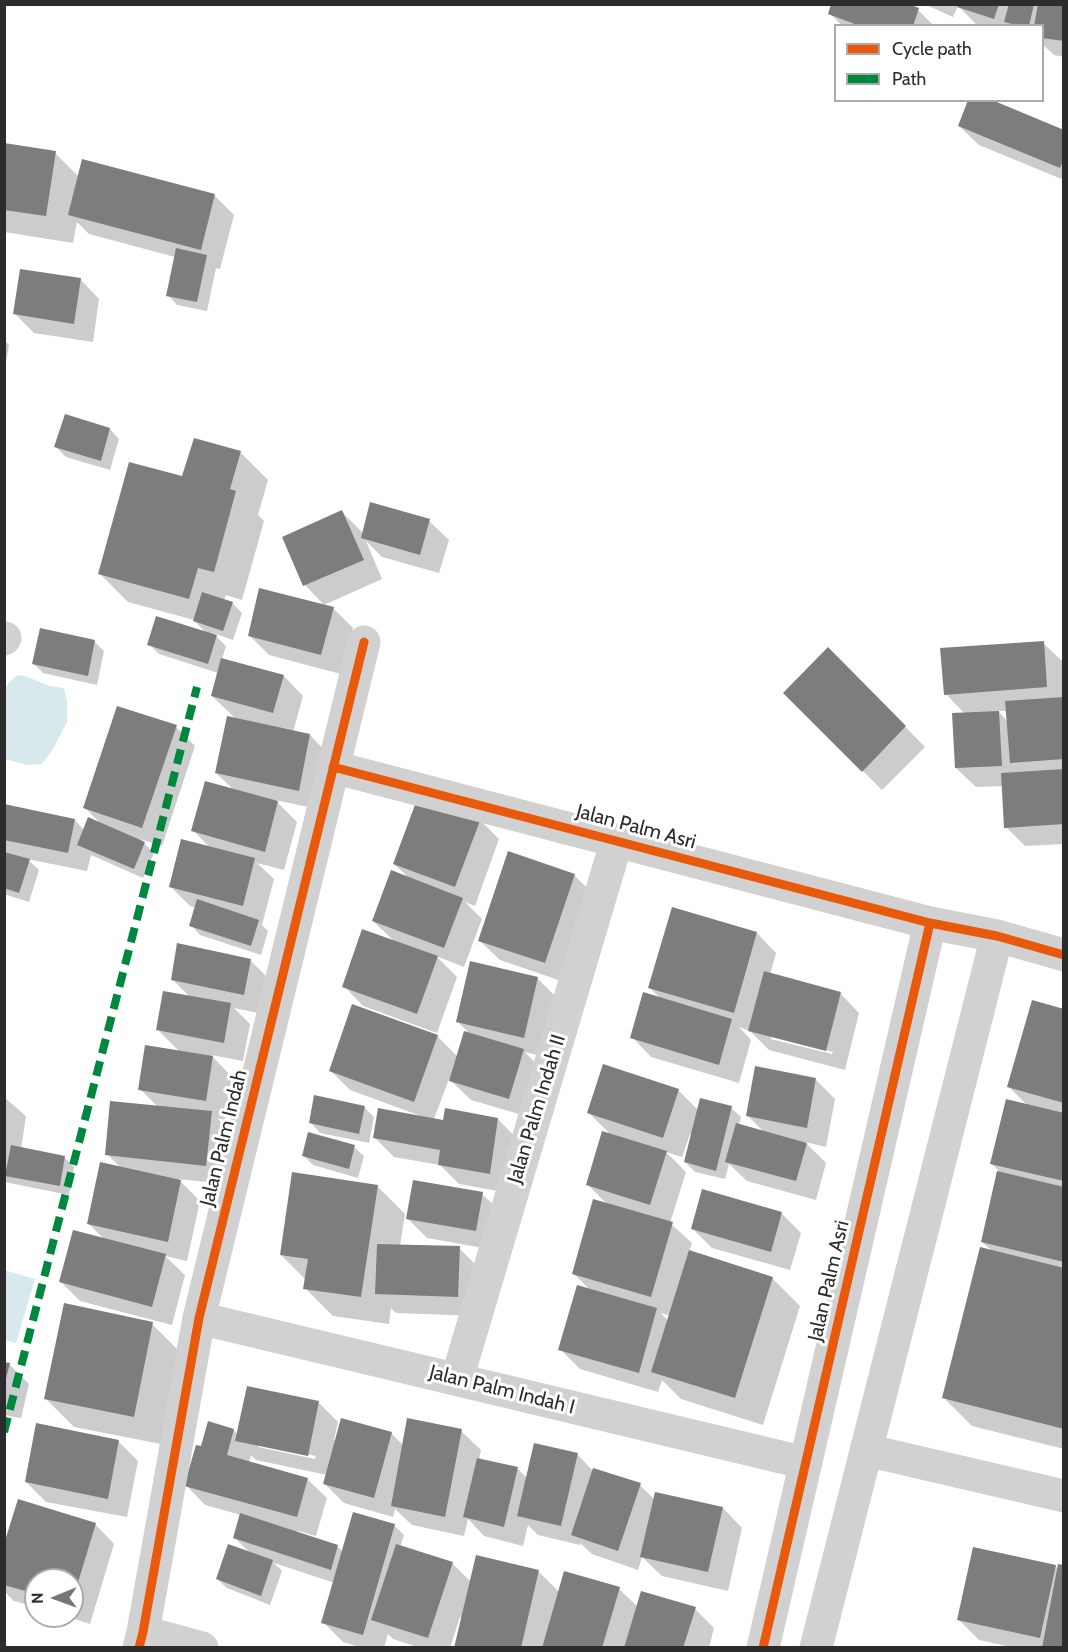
<!DOCTYPE html>
<style>
body{margin:0}
#map{position:relative;width:1068px;height:1652px;overflow:hidden;background:#fff;font-family:Cabin,sans-serif}
canvas{display:block}
.frame{position:absolute;inset:0;border:6px solid #2c2c2c;pointer-events:none}
.legend{position:absolute;left:834px;top:24px;width:210px;height:78px;box-sizing:border-box;background:#fff;border:2px solid #ababab;margin:0;padding:8px 10px;list-style:none;font-size:18px;color:#2c2c2c}
.legend li{display:flex;align-items:center;gap:12px;height:30px}
.legend b{width:30px;border:2px solid #ababab}
.north{position:absolute;left:24px;top:1568px;width:60px;height:60px;box-sizing:border-box;background:#fff;border:2px solid #ababab;border-radius:50%;rotate:269deg;font-size:16px;font-weight:700;line-height:24px;text-align:center;color:#2c2c2c}
.north::after{content:'';display:block;margin:auto;width:21px;height:27px;background:#767676;clip-path:polygon(50% 0,100% 100%,50% 72%,0 100%)}
</style>
<div id="map">
<canvas width="1068" height="1652"></canvas>
<div class="frame"></div>
<ul class="legend">
<li><b style="height:8px;background:#e8590c"></b>Cycle path</li>
<li><b style="height:8px;background:#00873e"></b>Path</li>
</ul>
<div class="north">N</div>
</div>
<script>
const context = document.querySelector('canvas').getContext('2d');
context.lineJoin = 'round';
function fillPath(path, color) { context.fillStyle = color; context.fill(path, 'evenodd'); }
const shape = rows => new Path2D(rows.map(r => 'M' + r).join(''));
function trace(path, color, width, dash) { context.strokeStyle = color; context.lineWidth = width; context.lineCap = dash ? 'butt' : 'round'; context.setLineDash(dash || []); context.stroke(path); }
function write(font, color, halo, rows, align = 'center') {
  context.font = font + ' Cabin,sans-serif'; context.lineWidth = 6; context.setLineDash([]); context.textBaseline = 'middle'; context.strokeStyle = halo; context.fillStyle = color; for (const [text, x, y, turn = 0] of rows) {
    context.save(); context.translate(x, y); context.rotate((+turn || 0) * Math.PI / 180); context.textAlign = isNaN(turn) ? turn : align; if (halo) context.strokeText(text, 0, 0); context.fillText(text, 0, 0); context.restore();
  }
}
const water = shape([
 [18,675,25,676,50,686,64,688,67,701,67,722,53,749,42,764,27,765,5,759,5,689,10,681],
 [4,1270,35,1279,16,1343,5,1340]
]);
const shadow = shape([
 [924,4,1064,4,1064,57,1054,55,1042,44,1042,26,1026,26,1017,23,1017,26,978,26,958,6,953,17],
 [918,10,934,26,842,26,830,13],
 [959,126,1064,131,1064,180,979,145],
 [4,145,55,153,79,177,214,195,234,215,220,269,216,268,207,311,177,305,168,295,175,257,89,234,77,222,73,243,4,232],
 [80,279,99,299,93,342,34,333,15,314],
 [4,340,9,345,4,374],
 [66,416,110,429,119,439,110,470,66,457,56,447],
 [240,452,268,480,258,515,264,521,242,600,226,595,224,600,232,603,242,613,233,640,213,633,226,646,222,659,284,676,303,696,293,732,310,735,329,755,318,809,275,800,297,822,284,870,257,863,274,879,262,925,268,931,261,955,200,935,191,925,196,908,190,906,171,887,210,848,193,830,234,790,216,773,236,719,212,696,218,673,159,654,149,644,207,634,194,620,128,602,100,574,184,478],
 [342,512,363,533,429,521,449,540,439,573,382,557,366,541,382,579,324,605,305,585,284,538],
 [333,608,353,628,341,674,269,655,249,635],
 [94,641,104,651,97,685,43,673,33,663],
 [1043,643,1063,662,1064,844,1025,846,1006,827,1003,786,976,787,956,768,965,714,946,694],
 [998,711,1007,711,1008,722],
 [828,649,925,747,882,790,785,693],
 [176,727,195,746,162,846,140,839,154,853,143,878,91,855,87,871,27,859,39,870,29,902,4,894,4,806,75,820,84,830,101,824,84,807],
 [480,820,499,839,475,906,465,902,482,919,464,967,436,956,457,977,437,1033,363,1006,344,986,396,943,373,921,410,879,394,864],
 [574,875,594,895,564,982,500,960,480,941],
 [757,933,776,953,770,975,840,993,859,1013,845,1070,769,1050,750,1031,739,1027,751,1040,739,1083,651,1057,632,1037,661,999,650,988],
 [771,1035,833,1052,832,1054,771,1039],
 [250,960,270,980,263,1014,234,1008,250,1024,243,1061,211,1055,232,1077,225,1120,217,1118,231,1132,225,1184,178,1179,200,1201,187,1261,165,1256,185,1275,172,1325,80,1301,61,1282,104,1239,89,1224,121,1168,107,1154,158,1107,140,1089,180,1052,158,1030,190,997,172,979],
 [537,978,557,998,544,1057,525,1052,542,1070,529,1117,471,1100,449,1079,434,1119,445,1121,498,1119,517,1139,509,1193,459,1184,440,1165,394,1157,375,1138,418,1117,418,1115,350,1090,330,1070,437,1036,458,1057,471,1035,458,1022],
 [1064,1010,1064,1449,972,1426,944,1398,992,1251,982,1242,999,1171,992,1164,1028,1106,1008,1086],
 [756,1068,816,1080,835,1099,826,1147,805,1142,826,1163,816,1200,747,1181,729,1164,725,1179,695,1172,685,1162,692,1135,690,1134,682,1157,666,1152,686,1172,670,1223,692,1243,689,1252,772,1278,800,1306,763,1425,681,1399,662,1380,658,1392,580,1369,560,1349,590,1290,573,1273,608,1205,588,1185,612,1136,589,1113,678,1090,698,1110,731,1108,741,1117,739,1125,764,1132,747,1115],
 [661,1313,670,1316,668,1321],
 [4,1097,26,1116,21,1149,64,1157,74,1167,69,1195,4,1182],
 [365,1108,374,1117,369,1143,320,1133,311,1123],
 [354,1147,364,1156,358,1178,313,1165,303,1155],
 [377,1186,405,1214,400,1246,459,1248,478,1267,477,1316,396,1313,391,1308,389,1324,333,1316,305,1288,306,1280,281,1255],
 [482,1194,502,1213,495,1250,427,1238,408,1219],
 [781,1213,801,1233,790,1270,712,1248,693,1229],
 [152,1324,180,1352,161,1444,74,1427,46,1399],
 [4,1363,9,1364,29,1384,21,1418,4,1415],
 [318,1402,338,1422,334,1440,391,1433,404,1446,461,1431,481,1450,479,1460,518,1469,527,1478,577,1454,592,1470,640,1485,655,1500,723,1508,742,1528,728,1591,662,1576,642,1557,638,1570,592,1554,580,1543,580,1545,538,1535,528,1525,523,1546,484,1536,468,1519,464,1536,412,1525,395,1509,393,1517,344,1503,324,1483,327,1475,256,1460,251,1455,249,1463,307,1479,327,1498,316,1536,298,1531,297,1533,338,1547,343,1552,394,1525,404,1535,400,1547,452,1563,471,1582,477,1556,539,1572,560,1593,619,1589,638,1607,695,1609,714,1628,709,1648,456,1648,463,1618,460,1617,450,1648,420,1648,393,1639,388,1634,384,1648,363,1648,343,1642,323,1622,335,1583,274,1563,282,1571,270,1605,227,1588,217,1579,251,1554,234,1537,241,1515,205,1505,186,1485,202,1448,234,1430,238,1435],
 [258,1444,316,1456,315,1459,258,1447],
 [119,1442,138,1461,127,1517,46,1502,26,1482],
 [95,1524,114,1544,90,1624,65,1616,72,1616,72,1580,36,1580,36,1607,14,1601,4,1591,4,1549],
 [1055,1566,1058,1569,1064,1648,1016,1648,979,1640,959,1620]
]);
const building = shape([
 [831,4,909,4,919,8,913,26,860,26,828,14],
 [958,4,999,4,994,19,957,7],
 [1009,4,1034,4,1029,26,1020,26,1004,22],
 [1038,4,1064,4,1064,41,1042,38,1042,26,1034,26],
 [968,100,992,100,1064,130,1064,158,1060,168,958,126],
 [4,143,56,151,46,216,4,210],
 [82,159,215,194,201,250,68,215],
 [176,248,207,255,197,302,166,296],
 [20,269,81,278,74,324,13,314],
 [65,414,110,428,101,461,54,447],
 [194,438,241,451,230,489,236,491,214,572,198,568,189,599,98,574,129,462,182,476],
 [370,502,430,519,420,555,361,538],
 [342,510,364,560,303,586,282,537],
 [259,588,334,607,321,655,248,636],
 [202,592,233,602,223,631,193,621],
 [156,616,217,635,208,664,147,645],
 [40,628,95,640,88,676,32,664],
 [1044,641,1047,687,944,695,940,648],
 [828,647,906,726,862,772,783,693],
 [221,658,284,675,273,713,211,696],
 [1064,697,1064,759,1010,763,1005,701],
 [117,706,177,725,142,828,83,808],
 [999,711,1002,766,955,768,952,713],
 [227,716,310,734,299,791,215,773],
 [1064,769,1064,824,1004,828,1001,773],
 [205,781,278,801,265,852,191,831],
 [419,794,481,818,455,887,393,864],
 [4,804,75,819,68,853,4,840],
 [88,817,145,842,134,869,77,845],
 [181,839,255,858,243,906,169,887],
 [508,851,575,874,545,963,478,941],
 [4,852,30,859,19,893,4,888],
 [391,870,463,898,444,948,372,921],
 [197,899,259,920,251,946,189,926],
 [672,907,757,932,734,1013,648,988],
 [362,929,438,956,417,1014,342,987],
 [177,943,251,959,244,995,171,980],
 [470,961,538,977,524,1038,456,1022],
 [764,971,841,992,826,1051,748,1031],
 [163,991,231,1003,224,1043,156,1030],
 [643,992,732,1019,719,1065,630,1038],
 [1032,1000,1064,1009,1064,1103,1007,1087],
 [352,1004,438,1035,414,1102,329,1071],
 [464,1031,524,1049,509,1099,449,1081],
 [145,1045,213,1056,206,1101,138,1090],
 [603,1064,679,1089,663,1138,587,1113],
 [755,1066,816,1078,807,1128,746,1116],
 [314,1095,365,1106,359,1134,309,1123],
 [700,1098,732,1106,716,1171,684,1162],
 [1006,1099,1064,1113,1064,1181,990,1164],
 [110,1101,212,1111,206,1166,105,1155],
 [378,1108,443,1120,445,1108,498,1118,490,1174,438,1165,440,1150,373,1138],
 [736,1123,807,1143,796,1181,725,1162],
 [602,1131,667,1151,650,1205,586,1185],
 [308,1132,355,1145,349,1169,302,1156],
 [11,1145,65,1156,60,1186,5,1176],
 [100,1162,181,1180,168,1242,87,1224],
 [997,1171,1064,1187,1064,1262,981,1242],
 [292,1172,378,1185,361,1297,303,1289,308,1259,280,1255],
 [413,1180,483,1192,476,1231,406,1219],
 [702,1189,782,1212,771,1252,691,1229],
 [593,1199,673,1222,651,1297,572,1274],
 [73,1230,166,1254,152,1307,59,1282],
 [377,1244,460,1246,458,1297,375,1294],
 [980,1247,1064,1268,1064,1429,942,1398],
 [689,1250,773,1277,735,1398,651,1372],
 [577,1285,657,1308,639,1373,558,1350],
 [64,1303,153,1322,134,1417,44,1399],
 [4,1362,10,1363,5,1383,4,1383],
 [247,1386,319,1401,308,1456,235,1441],
 [341,1418,392,1432,374,1498,323,1484],
 [407,1418,462,1429,445,1517,391,1506],
 [208,1421,234,1429,227,1455,308,1478,297,1517,184,1486,196,1445,201,1446],
 [36,1423,119,1440,108,1499,25,1482],
 [534,1443,578,1453,561,1526,517,1516],
 [477,1458,518,1467,504,1527,463,1517],
 [593,1468,641,1483,618,1551,571,1535],
 [655,1492,723,1507,708,1572,640,1557],
 [18,1499,96,1523,73,1599,72,1580,36,1580,36,1594,4,1585,4,1544],
 [353,1512,395,1524,363,1635,321,1623],
 [240,1513,338,1545,331,1570,233,1538],
 [228,1544,273,1560,261,1596,216,1579],
 [396,1544,453,1562,428,1638,371,1620],
 [973,1547,1056,1565,1040,1638,957,1620],
 [476,1555,539,1570,521,1648,454,1648],
 [1058,1564,1064,1565,1064,1648,1042,1648],
 [564,1571,620,1587,602,1648,542,1648],
 [641,1591,696,1607,683,1648,624,1648]
]);
const minor = shape([
 [4,639,5,638],
 [333,767,930,923,997,936,1064,955],
 [199,1318,806,1463],
 [457,1379,617,840],
 [866,1450,1064,1496],
 [143,1632,202,1648],
 [139,1648,143,1632,199,1318,364,642],
 [763,1648,930,923],
 [816,1648,997,936]
]);
const quiet = shape([
 [4,1432,197,687]
]);
const cycleway = shape([
 [333,767,930,923,997,936,1064,955],
 [139,1648,143,1632,199,1318,364,642],
 [763,1648,930,923]
]);
const streetNames = [
 ["Jalan Palm Asri",636,827,15],
 ["Jalan Palm Indah II",537,1109,-73],
 ["Jalan Palm Indah",224,1138,-76],
 ["Jalan Palm Asri",829,1281,-77],
 ["Jalan Palm Indah I",502,1390,14]
];
fillPath(water, '#d8e9ee');
fillPath(shadow, '#0003');
fillPath(building, '#7d7d7d');
trace(minor, '#d1d1d1', 33);
trace(quiet, '#00873e', 8, [15, 8]);
trace(cycleway, '#e8590c', 9);
write('20px', '#2c2c2c', '#fff', streetNames);
</script>
